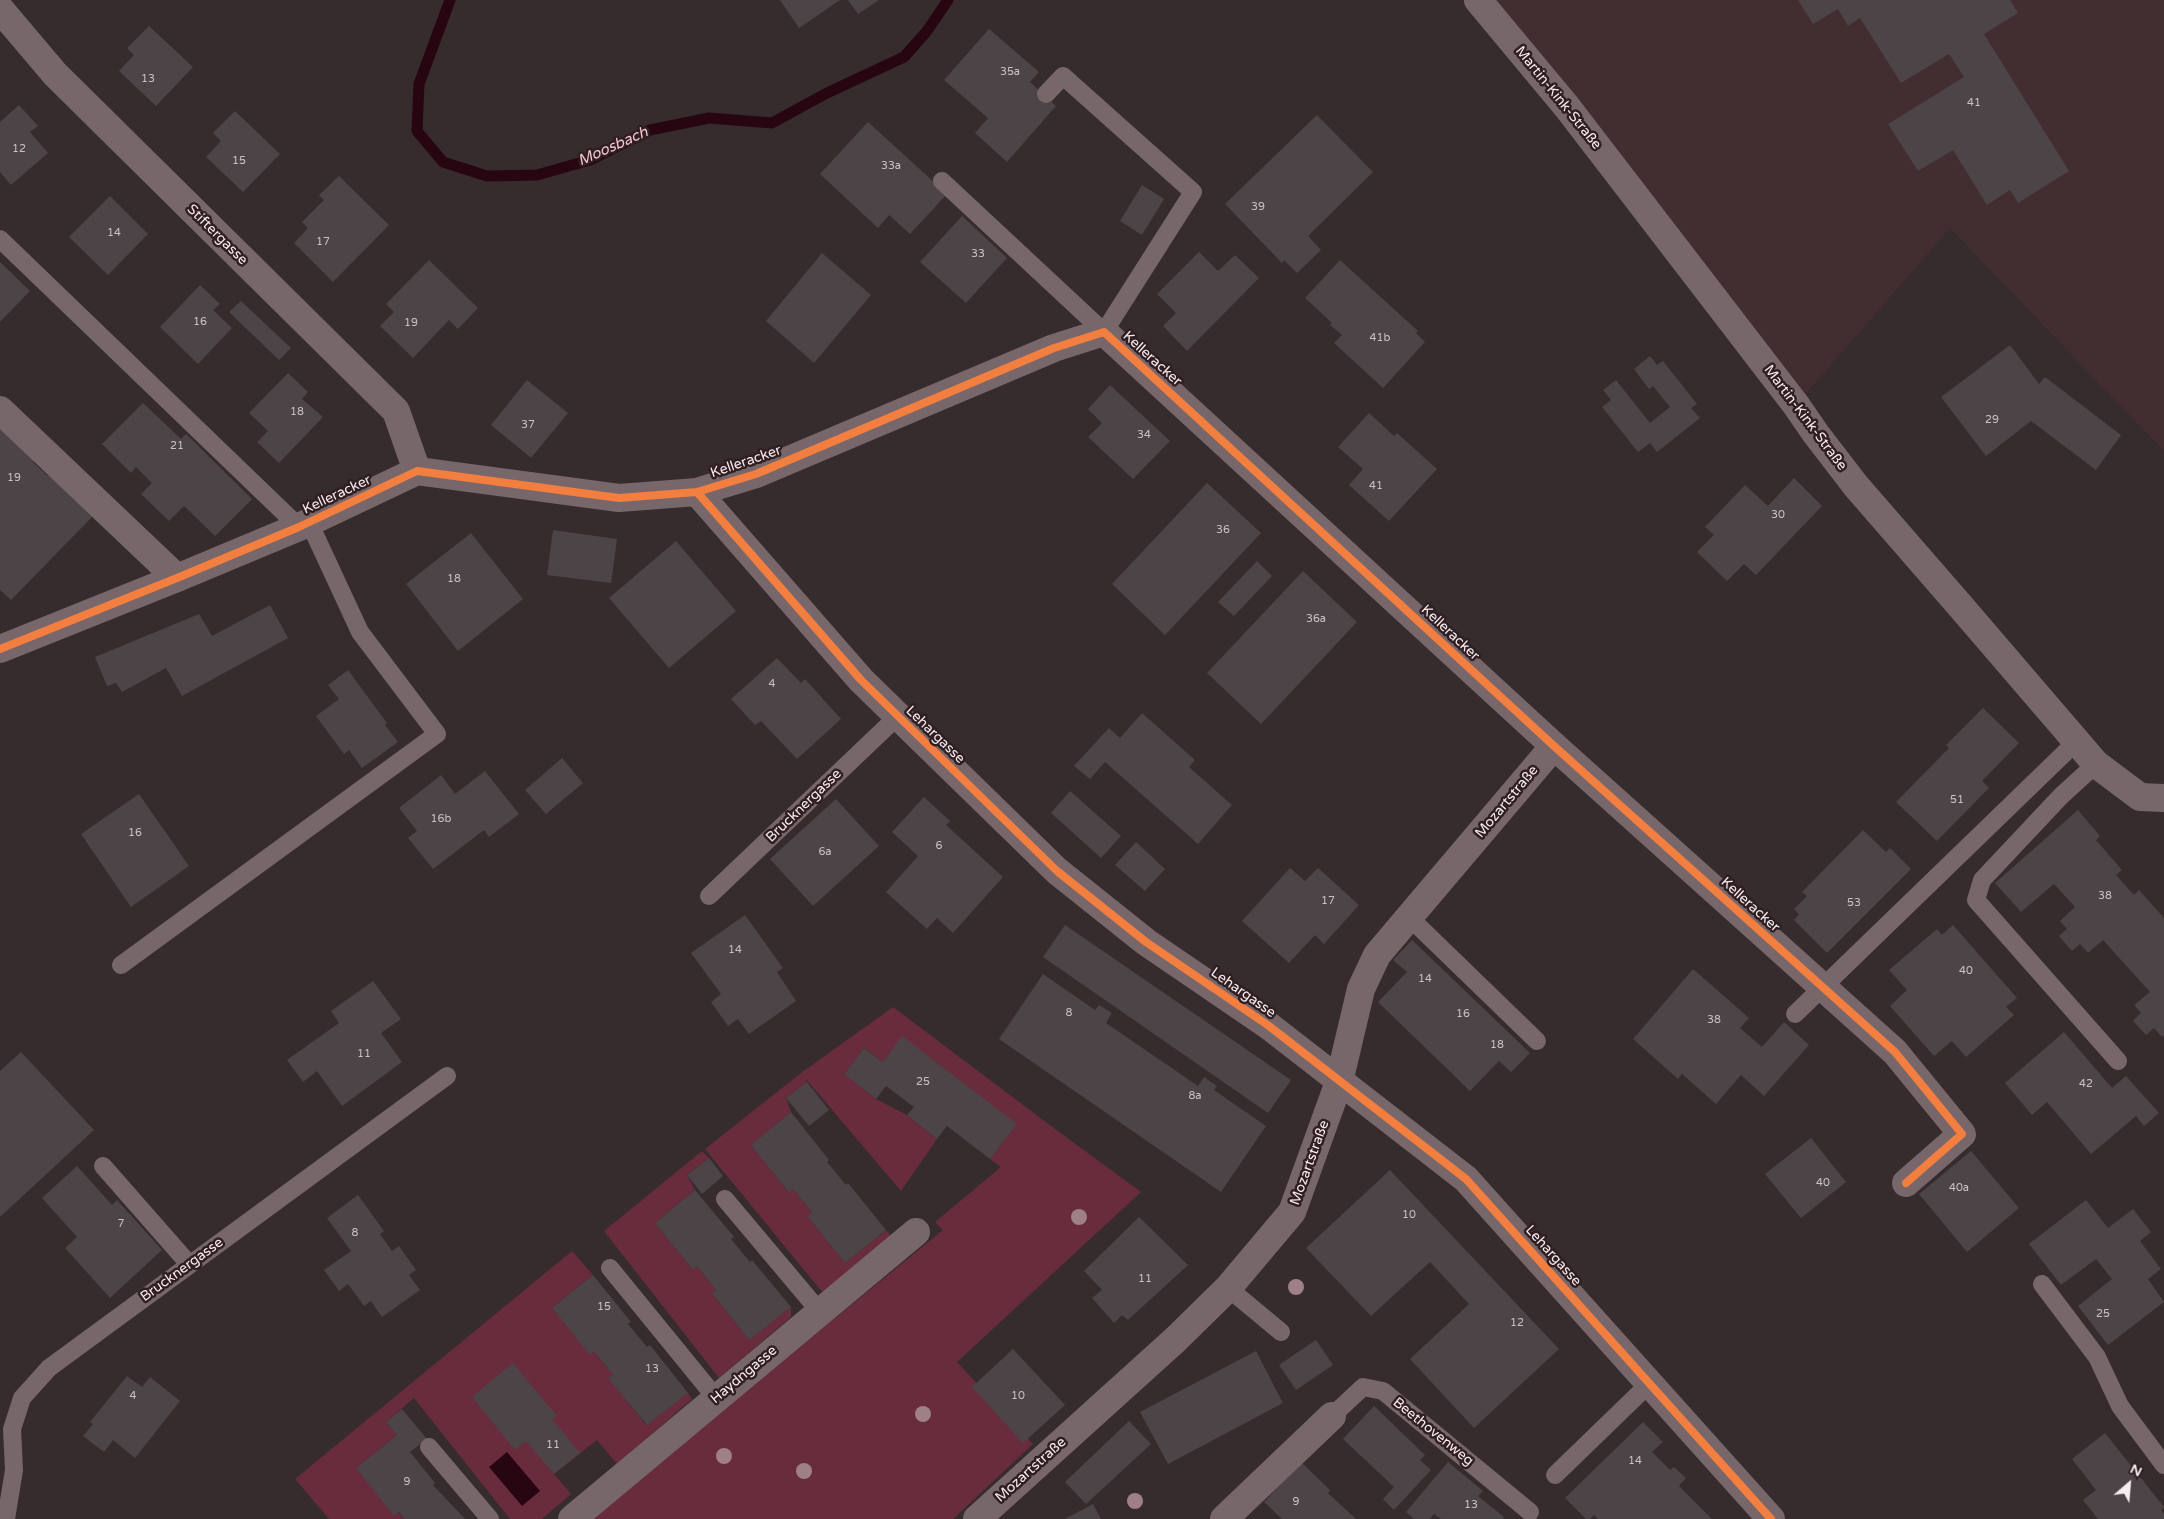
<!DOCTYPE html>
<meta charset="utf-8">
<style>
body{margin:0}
#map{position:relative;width:2164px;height:1519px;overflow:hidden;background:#362c2e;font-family:"Varela Round",sans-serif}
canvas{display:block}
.north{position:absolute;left:2104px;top:1459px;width:50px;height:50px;-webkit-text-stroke:4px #2f1f22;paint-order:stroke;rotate:27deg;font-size:14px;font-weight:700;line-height:20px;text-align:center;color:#f6ebed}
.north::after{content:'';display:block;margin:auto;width:18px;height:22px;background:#f6ebed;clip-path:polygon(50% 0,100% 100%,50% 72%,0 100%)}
</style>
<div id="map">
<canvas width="2164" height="1519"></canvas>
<div class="north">N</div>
</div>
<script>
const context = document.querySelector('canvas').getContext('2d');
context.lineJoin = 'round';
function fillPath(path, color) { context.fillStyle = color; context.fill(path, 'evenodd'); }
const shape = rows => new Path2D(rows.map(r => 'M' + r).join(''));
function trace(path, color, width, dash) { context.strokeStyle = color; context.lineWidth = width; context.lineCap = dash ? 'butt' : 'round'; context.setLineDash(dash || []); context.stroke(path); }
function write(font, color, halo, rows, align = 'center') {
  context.font = font + ' "Varela Round",sans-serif'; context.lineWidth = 5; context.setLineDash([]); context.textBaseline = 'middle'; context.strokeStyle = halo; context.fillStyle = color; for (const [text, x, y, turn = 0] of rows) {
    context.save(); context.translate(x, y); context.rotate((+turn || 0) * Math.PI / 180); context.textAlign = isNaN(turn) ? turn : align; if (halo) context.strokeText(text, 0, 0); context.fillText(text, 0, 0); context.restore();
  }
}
const built = shape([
 [1478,0,2164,0,2164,451,1950,228,1796,405]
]);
const green = shape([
 [893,1007,1051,1126,1141,1192,957,1362,1033,1444,953,1519,589,1519,943,1230,935,1222,1001,1167,990,1159,1016,1125,902,1037,883,1062,864,1048,844,1074,876,1099,907,1115,937,1139,901,1191,805,1078,807,1082,786,1098,791,1112,751,1145,788,1192,793,1189,812,1212,807,1216,845,1263,886,1230,891,1236,823,1293,705,1149,801,1073],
 [702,1151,709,1158,687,1175,695,1190,655,1223,693,1270,697,1266,716,1290,712,1293,749,1340,791,1307,791,1317,719,1378,604,1231],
 [572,1251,593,1275,552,1308,590,1354,594,1351,613,1375,609,1378,646,1425,688,1393,692,1399,617,1464,597,1440,554,1474,571,1494,542,1519,510,1519,414,1398,386,1422,397,1435,356,1468,404,1519,329,1519,295,1479]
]);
const water = shape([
 [507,1452,540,1491,522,1506,489,1467]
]);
const stream = shape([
 [450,0,419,84,417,131,443,162,487,176,537,175,590,160,650,130,709,118,772,123,827,93,904,57,927,31,948,0]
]);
const building = shape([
 [780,0,840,0,799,28],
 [848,0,879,0,858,14],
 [1798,0,2010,0,2018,13,1984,34,2069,171,2018,203,2010,190,1987,205,1953,150,1918,171,1888,124,1964,77,1949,54,1901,83,1860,18,1848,26,1838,9,1813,24],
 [149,26,193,67,156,106,119,71,134,55,127,48],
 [989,29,1039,72,1030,82,1056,106,1007,162,975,133,988,118,944,80],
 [19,105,38,126,30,132,48,153,11,185,0,172,0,122],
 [235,111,280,154,243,192,206,157,221,141,213,133],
 [1317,115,1373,172,1308,236,1321,250,1297,273,1284,260,1282,263,1225,204],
 [868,122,947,194,910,234,889,215,878,228,820,174],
 [339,176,389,225,333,282,294,243,308,228,302,222,324,200,319,195],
 [1142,185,1164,199,1142,235,1120,221],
 [110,196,148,234,108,275,69,237],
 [962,216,1007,258,966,303,920,262],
 [1199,252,1218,271,1235,255,1259,278,1187,351,1163,326,1176,313,1157,294],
 [822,253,871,295,814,363,766,321],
 [429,260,478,308,458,329,449,320,413,358,380,326,394,312,386,304],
 [1340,260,1418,331,1416,333,1425,342,1383,388,1334,343,1342,335,1330,325,1332,323,1305,298],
 [0,262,30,291,0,322],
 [200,285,220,304,213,310,232,328,198,364,160,327],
 [241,301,291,348,279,360,229,312],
 [2010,345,2039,384,2045,377,2121,435,2096,470,2031,421,1986,456,1941,397],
 [1650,356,1657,365,1663,361,1697,404,1691,408,1700,418,1657,452,1650,443,1638,452,1602,407,1611,400,1603,390,1616,380,1650,423,1670,407,1653,386,1649,389,1634,369],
 [288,373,308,392,302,399,323,417,279,463,257,442,268,431,249,413],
 [527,380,568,413,531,458,491,425],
 [1110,385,1170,441,1133,479,1088,437,1102,423,1088,409],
 [143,403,181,439,186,434,252,499,215,536,184,506,169,521,141,494,152,483,136,467,131,473,102,444],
 [1369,413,1394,436,1397,433,1437,469,1389,521,1349,485,1363,469,1338,447],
 [0,419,38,456,33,462,48,476,53,471,96,513,11,600,0,590],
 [1794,478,1822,506,1756,575,1744,564,1727,581,1697,552,1714,535,1705,527,1745,485,1768,506],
 [1207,483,1261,533,1165,635,1112,584],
 [553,530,617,539,611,583,547,575],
 [471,533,523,599,458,651,406,584],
 [676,541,736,611,669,668,609,598],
 [1257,561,1272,576,1234,616,1218,602],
 [1303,571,1357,622,1261,724,1207,673],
 [270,605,288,638,182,696,166,668,122,692,116,683,107,686,95,657,199,614,212,636],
 [777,658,801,683,805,679,841,719,797,759,761,721,755,725,731,699],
 [348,670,387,723,385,725,398,742,362,768,349,750,344,754,316,716,339,699,328,685],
 [1983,708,2019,743,1982,781,1989,788,1937,841,1896,802,1949,748,1946,745],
 [1142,713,1195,760,1189,767,1232,805,1198,844,1105,762,1090,779,1074,766,1109,728,1120,738],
 [562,758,583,783,546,814,525,790],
 [485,771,519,814,489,837,484,830,433,869,408,838,417,831,399,808,441,775,455,794],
 [1070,791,1121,836,1101,858,1051,813],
 [139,794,189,866,131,907,81,834],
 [924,797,950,821,946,825,1003,877,953,933,937,918,927,929,886,892,918,856,892,832],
 [836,799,879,846,813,906,770,859],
 [2078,810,2100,836,2096,840,2122,870,2116,875,2134,895,2139,890,2164,918,2164,1035,2162,1037,2154,1028,2146,1035,2133,1021,2141,1013,2134,1005,2150,992,2103,940,2088,953,2080,944,2072,951,2059,936,2067,929,2060,921,2075,907,2054,884,2021,912,1995,883],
 [1863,830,1886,852,1890,848,1911,869,1827,953,1794,920,1799,914,1794,909,1807,896,1802,892],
 [1136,842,1165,869,1145,891,1115,865],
 [1290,868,1305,881,1318,868,1359,905,1324,944,1315,935,1289,963,1242,921],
 [745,915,783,968,777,972,796,1001,749,1034,738,1019,728,1026,711,1002,721,994,691,953],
 [1065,925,1291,1080,1268,1113,1043,957],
 [1953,925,2017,998,2006,1007,2014,1015,1966,1057,1952,1041,1934,1056,1890,1006,1907,990,1889,970,1937,929,1942,935],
 [1412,940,1530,1053,1511,1072,1499,1061,1470,1091,1378,1002,1407,972,1393,960],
 [1693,969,1749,1018,1740,1028,1762,1047,1784,1022,1809,1045,1764,1096,1741,1075,1716,1104,1682,1074,1678,1079,1633,1039],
 [1043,974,1095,1010,1099,1005,1112,1013,1106,1023,1198,1086,1204,1077,1217,1086,1214,1090,1266,1126,1221,1192,999,1039],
 [373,981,401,1019,381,1033,402,1062,342,1106,317,1071,303,1082,287,1060,339,1023,331,1011],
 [2064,1032,2112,1088,2126,1076,2159,1113,2144,1126,2136,1116,2091,1154,2047,1102,2032,1115,2005,1083],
 [902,1036,1017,1124,990,1159,947,1126,937,1139,907,1115,914,1107,886,1086,876,1099,844,1074,864,1048,883,1062],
 [21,1052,94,1130,0,1217,0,1071],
 [807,1082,829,1110,809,1126,786,1098],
 [791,1112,829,1160,827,1162,846,1185,848,1183,886,1230,845,1263,807,1216,812,1212,793,1189,789,1193,751,1145],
 [1811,1138,1846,1182,1801,1218,1765,1174],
 [1971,1151,2019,1208,1967,1252,1919,1194],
 [709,1158,723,1176,702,1194,687,1175],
 [77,1166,112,1205,117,1200,162,1250,110,1298,65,1248,77,1237,42,1198],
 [1390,1170,1559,1349,1474,1428,1410,1359,1469,1304,1430,1262,1371,1316,1306,1248],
 [695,1190,734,1237,731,1239,750,1262,752,1260,791,1307,749,1340,712,1293,716,1290,697,1266,693,1270,655,1223],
 [358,1195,384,1231,380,1234,392,1251,399,1246,416,1270,409,1275,420,1290,382,1317,371,1301,364,1306,348,1284,339,1291,324,1270,351,1251,327,1218],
 [2086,1200,2108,1228,2133,1209,2151,1232,2140,1241,2161,1269,2148,1279,2164,1302,2108,1345,2078,1306,2112,1279,2096,1259,2061,1285,2029,1244],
 [1139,1217,1188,1265,1128,1320,1122,1315,1114,1323,1092,1298,1102,1290,1084,1271],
 [593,1275,631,1322,628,1324,647,1347,650,1345,688,1393,647,1425,608,1378,613,1375,594,1351,590,1355,552,1308],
 [1316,1340,1333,1365,1296,1390,1279,1365],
 [1013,1349,1065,1405,1023,1443,972,1387],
 [1256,1351,1283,1403,1168,1464,1140,1412],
 [513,1363,557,1416,552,1419,580,1453,554,1474,526,1441,515,1450,472,1397],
 [127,1376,142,1387,150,1377,180,1401,135,1458,113,1440,104,1452,83,1436,93,1424,90,1422],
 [1374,1406,1425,1455,1420,1460,1431,1470,1394,1510,1383,1499,1394,1487,1343,1439],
 [402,1409,427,1439,410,1452,435,1483,433,1485,465,1519,404,1519,399,1512,394,1516,356,1468,397,1435,386,1422],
 [1129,1421,1151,1444,1086,1504,1065,1482],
 [1643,1422,1663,1442,1652,1452,1670,1470,1674,1467,1686,1478,1679,1486,1712,1519,1598,1519,1594,1515,1590,1519,1586,1519,1565,1498],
 [2105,1433,2164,1507,2161,1510,2164,1514,2164,1519,2098,1519,2083,1500,2096,1490,2072,1459],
 [1301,1462,1330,1490,1328,1493,1356,1519,1282,1519,1264,1502],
 [1448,1462,1483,1491,1478,1496,1504,1517,1503,1519,1441,1519,1434,1514,1430,1519,1414,1519,1406,1512],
 [1093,1504,1101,1519,1065,1519,1078,1512]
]);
const lane = shape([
 [942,181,1104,332,1193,192,1063,76,1046,94],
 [0,239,299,527],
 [2096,764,2061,796,1982,880,1976,900,2118,1061],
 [709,896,898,716],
 [1409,917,1537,1041],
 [121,965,437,734,360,632,309,522],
 [1795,1014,2076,742],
 [103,1166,189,1264],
 [725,1199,820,1312],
 [610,1268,716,1398],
 [2042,1284,2097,1357,2120,1406,2164,1465],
 [1228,1288,1281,1332],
 [1332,1416,1363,1387,1383,1391,1530,1512],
 [429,1447,490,1519],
 [1555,1475,1650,1383],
 [6,1519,14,1470,12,1429,22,1398,49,1368,447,1076]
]);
const street = shape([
 [1478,0,1567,107,1796,405,1816,434,1856,486,1962,608,2096,764,2140,797,2164,798],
 [0,9,55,74,396,411,417,471],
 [0,410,177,578],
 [697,492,861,680,1057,871,1146,942,1269,1026,1466,1179,1771,1519],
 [0,649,177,578,299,527,417,471,619,498,697,492,756,474,1054,348,1104,332,1554,746,1895,1052,1962,1134,1906,1183],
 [572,1519,916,1232],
 [977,1519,1175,1340,1228,1288,1292,1212,1339,1082,1361,989,1377,955,1554,746],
 [1224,1519,1332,1416]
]);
const cycleway = shape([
 [697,492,861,680,1057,871,1146,942,1269,1026,1466,1179,1771,1519],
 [0,649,177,578,299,527,417,471,619,498,697,492,756,474,1054,348,1104,332,1554,746,1895,1052,1962,1134,1906,1183]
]);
const trees = [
 [1079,1217],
 [1296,1287],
 [923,1414],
 [724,1456],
 [804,1471],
 [1135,1501]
];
const numberNames = [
 ["35a",1010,72],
 ["13",148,79],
 ["41",1974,103],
 ["12",19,149],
 ["15",239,161],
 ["33a",891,166],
 ["39",1258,207],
 ["14",114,233],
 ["17",323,242],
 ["33",978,254],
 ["16",200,322],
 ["19",411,323],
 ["41b",1380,338],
 ["18",297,412],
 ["29",1992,420],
 ["37",528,425],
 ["34",1144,435],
 ["21",177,446],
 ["19",14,478],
 ["41",1376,486],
 ["30",1778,515],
 ["36",1223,530],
 ["18",454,579],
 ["36a",1316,619],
 ["4",772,684],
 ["51",1957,800],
 ["16b",441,819],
 ["16",135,833],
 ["6",939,846],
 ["6a",825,852],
 ["38",2105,896],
 ["17",1328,901],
 ["53",1854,903],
 ["14",735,950],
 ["40",1966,971],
 ["14",1425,979],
 ["8",1069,1013],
 ["16",1463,1014],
 ["38",1714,1020],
 ["18",1497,1045],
 ["11",364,1054],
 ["25",923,1082],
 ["42",2086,1084],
 ["8a",1195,1096],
 ["40",1823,1183],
 ["40a",1959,1188],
 ["10",1409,1215],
 ["7",121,1224],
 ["8",355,1233],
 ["11",1145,1279],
 ["15",604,1307],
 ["25",2103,1314],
 ["12",1517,1323],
 ["13",652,1369],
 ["4",133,1396],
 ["10",1018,1396],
 ["11",553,1445],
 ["14",1635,1461],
 ["9",407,1482],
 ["9",1296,1502],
 ["13",1471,1505]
];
const streetNames = [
 ["Martin-Kink-Straße",1558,98,51],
 ["Stiftergasse",217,235,45],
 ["Kelleracker",1152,359,42],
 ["Martin-Kink-Straße",1805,418,53],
 ["Kelleracker",746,462,-19],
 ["Kelleracker",337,495,-25],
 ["Kelleracker",1450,633,43],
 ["Lehargasse",935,735,44],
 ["Mozartstraße",1507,802,-50],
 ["Brucknergasse",804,806,-44],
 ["Kelleracker",1750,905,42],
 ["Lehargasse",1243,993,35],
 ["Mozartstraße",1310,1163,-70],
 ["Lehargasse",1553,1256,48],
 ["Brucknergasse",182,1270,-36],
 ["Haydngasse",744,1375,-40],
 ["Beethovenweg",1433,1432,39],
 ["Mozartstraße",1031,1470,-42]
];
const waterNames = [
 ["Moosbach",613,147,-24]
];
fillPath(built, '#422d31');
fillPath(green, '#682c3d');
fillPath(water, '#280611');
trace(stream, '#280611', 11);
fillPath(building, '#4c4446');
trace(lane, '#78676a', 18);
trace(street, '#78676a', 28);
trace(cycleway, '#f27e40', 8);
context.fillStyle = '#9e8086';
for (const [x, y] of trees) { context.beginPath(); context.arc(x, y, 8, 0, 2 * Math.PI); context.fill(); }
write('11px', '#ccc1c3', null, numberNames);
write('14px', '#f6ebed', '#2f1f22', streetNames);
write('italic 15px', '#f6c6cf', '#2f1f22', waterNames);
</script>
